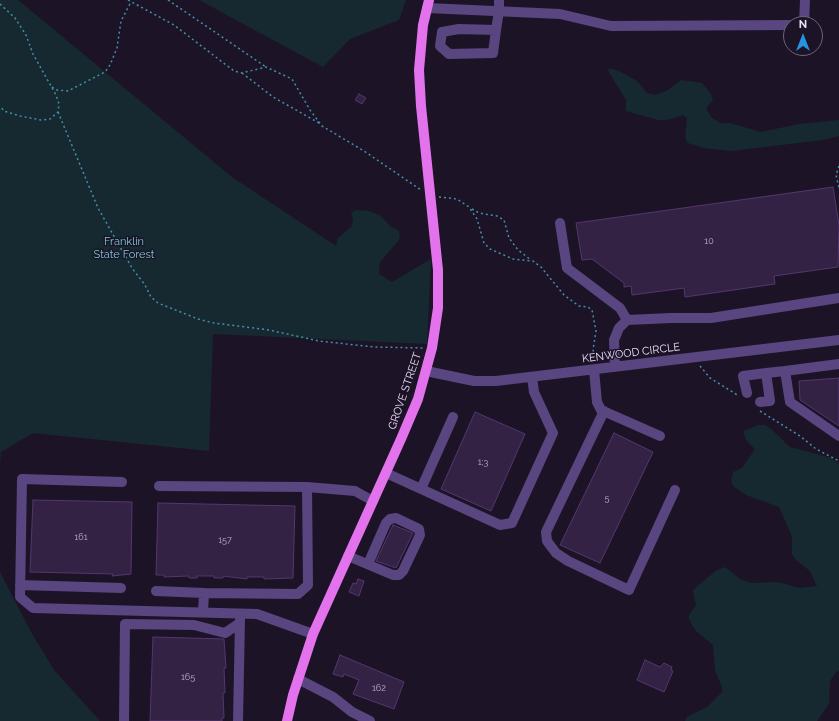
<!DOCTYPE html>
<style>
body{margin:0}
#map{position:relative;width:839px;height:721px;overflow:hidden;background:#1d1327;font-family:Raleway,sans-serif}
canvas{display:block}
.north{position:absolute;left:783px;top:16px;width:40px;height:40px;box-sizing:border-box;background:#1d1327;border:1px solid #6f647b;border-radius:50%;rotate:0deg;font-size:11px;font-weight:700;line-height:16px;text-align:center;color:#eadefa}
.north::after{content:'';display:block;margin:auto;width:14px;height:18px;background:#2394e1;clip-path:polygon(50% 0,100% 100%,50% 72%,0 100%)}
</style>
<div id="map">
<canvas width="839" height="721"></canvas>
<div class="north">N</div>
</div>
<script>
const context = document.querySelector('canvas').getContext('2d');
context.lineJoin = 'round';
function fillPath(path, color) { context.fillStyle = color; context.fill(path, 'evenodd'); }
const shape = rows => new Path2D(rows.map(r => 'M' + r).join(''));
function trace(path, color, width, dash) { context.strokeStyle = color; context.lineWidth = width; context.lineCap = dash ? 'butt' : 'round'; context.setLineDash(dash || []); context.stroke(path); }
function write(font, color, halo, rows, align = 'center') {
  context.font = font + ' Raleway,sans-serif'; context.lineWidth = 3; context.setLineDash([]); context.textBaseline = 'middle'; context.strokeStyle = halo; context.fillStyle = color; for (const [text, x, y, turn = 0] of rows) {
    context.save(); context.translate(x, y); context.rotate((+turn || 0) * Math.PI / 180); context.textAlign = isNaN(turn) ? turn : align; if (halo) context.strokeText(text, 0, 0); context.fillText(text, 0, 0); context.restore();
  }
}
const green = shape([
 [0,0,18,0,232,177,336,246,338,238,352,226,353,219,351,213,355,210,369,211,381,216,391,227,398,230,400,234,399,240,380,262,379,274,392,282,431,259,427,344,213,334,209,451,33,433,1,452,0,465],
 [199,0,406,0,399,20,350,39,323,67],
 [607,69,613,69,621,72,637,81,647,93,655,95,668,90,681,80,702,83,711,94,713,100,706,108,712,118,720,123,730,123,761,132,799,124,839,120,839,136,823,140,731,151,703,148,688,143,685,138,687,118,683,115,667,120,658,120,626,111,626,100],
 [758,425,765,425,770,428,790,447,831,458,839,464,839,671,836,672,830,681,829,704,817,721,685,721,687,717,707,707,722,692,722,687,715,670,713,645,696,631,689,619,689,615,696,605,693,591,696,587,717,570,725,567,740,579,751,583,778,582,799,588,817,586,810,571,795,559,792,554,792,536,779,507,746,495,733,486,731,481,733,472,742,468,755,449,746,440,743,431],
 [0,572,31,632,54,670,100,721,0,721]
]);
const building = shape([
 [359,94,366,98,362,104,355,100,359,94],
 [833,187,839,225,838,267,774,276,775,284,685,297,684,288,632,295,631,286,624,287,624,283,592,259,582,260,576,223,833,187],
 [839,378,839,426,800,400,799,381,839,378],
 [475,412,525,434,491,511,441,489,475,412],
 [614,433,653,452,600,563,560,545,614,433],
 [33,500,132,502,131,574,112,576,113,574,30,572,33,500],
 [158,503,295,506,293,578,264,579,264,577,247,577,247,579,223,576,223,578,214,578,214,576,197,576,197,578,189,578,189,576,164,577,164,575,156,575,158,503],
 [393,525,413,533,396,568,376,561,393,525],
 [358,579,364,581,359,596,349,592,353,583,356,584,358,579],
 [153,637,224,639,226,668,224,668,225,693,223,693,224,718,222,718,222,721,150,721,153,637],
 [340,655,404,682,394,709,353,694,359,680,344,674,343,677,333,674,340,655],
 [645,660,660,667,664,663,672,667,671,670,673,671,664,692,637,680,645,660]
]);
const path = shape([
 [128,0,174,25,234,71,242,73,266,67,292,79,310,110,322,126,364,151,421,190],
 [168,0,266,67],
 [0,4,15,18,26,35,33,54,56,95,59,104,58,112,50,119,41,120,20,116,4,111,0,106],
 [242,73,273,97,319,123],
 [52,87,57,90,68,91,105,72,110,65,117,48,121,21,131,2],
 [58,112,98,208,132,268,145,285,151,297,158,303,198,319,214,323,269,330,319,341,374,347,424,348],
 [839,166,836,175,839,188],
 [439,197,457,199,469,207,477,219,484,243,490,249,513,259,533,261,541,267,564,295,579,306,588,307,592,310,596,331,593,350,595,356,599,360],
 [472,209,479,213,497,216,504,220,509,238,518,250,531,260],
 [700,366,710,378,739,396],
 [760,411,800,436,816,449,839,461]
]);
const minor = shape([
 [427,8,560,14,611,26,791,25],
 [804,24,805,0],
 [496,30,459,29,442,32,440,46,449,54,493,53,496,30,499,11,499,0],
 [560,223,567,268,620,308,627,320],
 [839,364,785,371,790,402,839,436],
 [615,367,614,340,619,328,627,320,671,318,711,318,839,298],
 [594,370,597,402,601,410,660,436],
 [426,371,474,381,496,381,839,340],
 [747,393,743,376,766,373],
 [760,402,770,401,766,373,785,371],
 [604,411,546,532,547,541,556,553,568,561,629,590,675,490],
 [386,473,500,525,512,523,553,433,534,392,532,377],
 [122,482,22,479,20,597,33,608,257,614,313,634],
 [159,486,307,487,308,585,298,594,204,593,203,612],
 [307,487,355,491,373,501],
 [421,489,453,417],
 [348,556,393,575,399,575,403,571,420,535,419,529,396,518,390,519,386,523,368,564],
 [20,585,121,588],
 [156,591,204,593],
 [298,679,333,697,352,712,370,721],
 [124,721,125,624,194,625,225,633,240,623],
 [238,721,240,619]
]);
const major = shape([
 [287,721,293,695,313,634,401,439,418,399,432,348,438,308,438,270,421,106,419,70,423,25,429,0]
]);
const numberNames = [
 ["10",709,241],
 ["1;3",483,462],
 ["5",607,498],
 ["161",81,537],
 ["157",225,540],
 ["165",188,677],
 ["162",379,688]
];
const parkNames = [
 ["Franklin",124,242],
 ["State Forest",124,255]
];
const streetNames = [
 ["KENWOOD CIRCLE",631,353,-7],
 ["GROVE STREET",405,391,-71]
];
fillPath(green, '#172930');
fillPath(building, '#342245');
trace(building, '#53376e', 1);
trace(path, '#4191ab', 1.5, [2, 3]);
trace(minor, '#59457f', 10);
trace(major, '#e373ec', 10);
write('9px', '#bcafcd', null, numberNames);
write('11px', '#72cdd2', '#1d1327', parkNames);
write('11px', '#eadefa', '#1d1327', streetNames);
</script>
